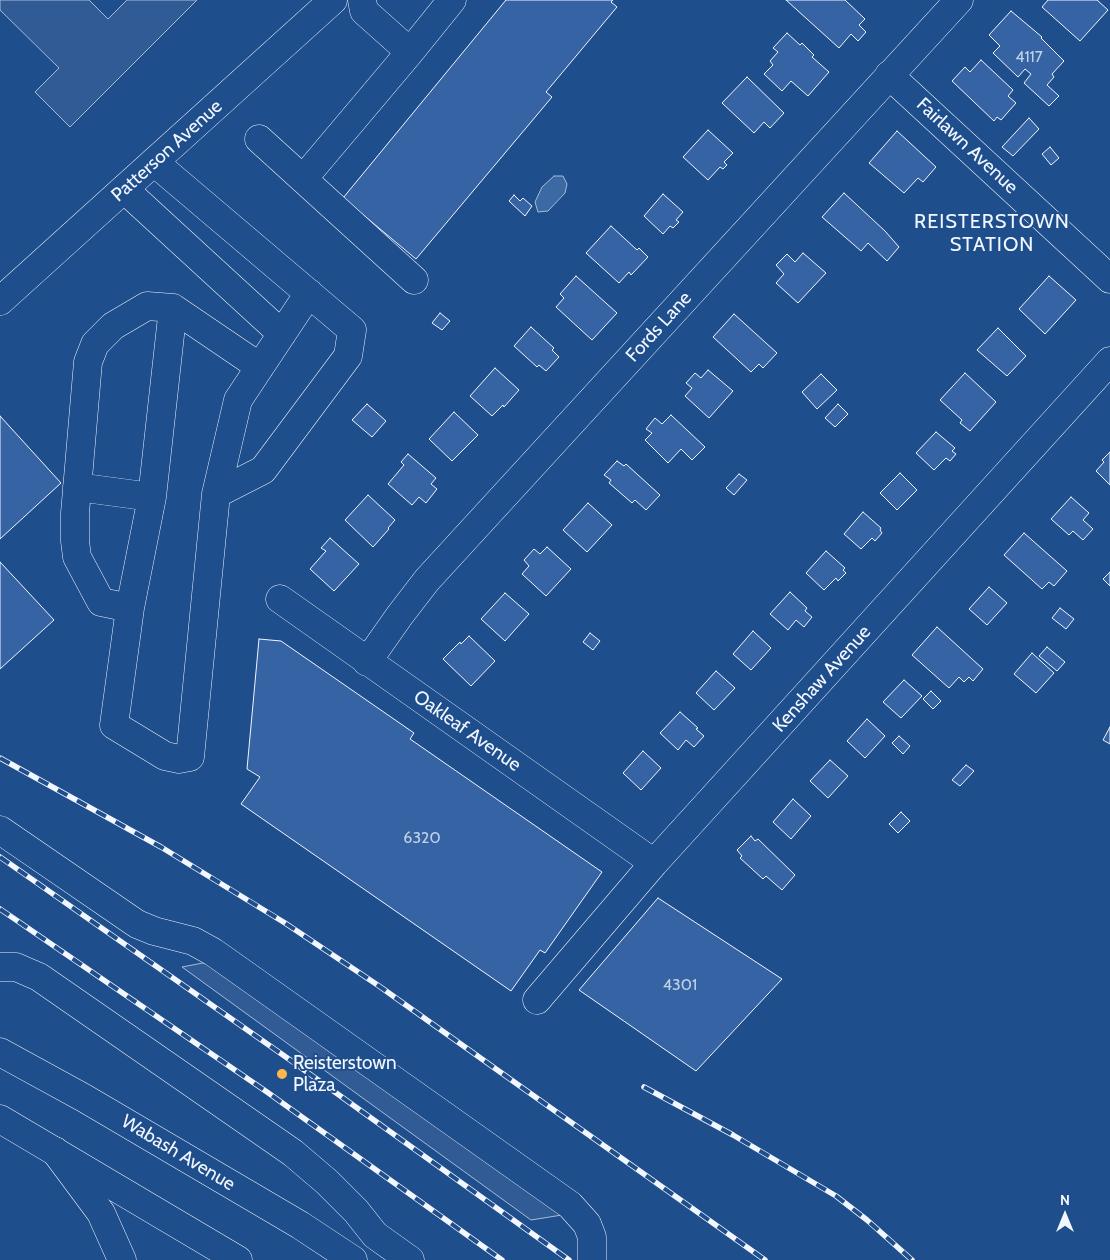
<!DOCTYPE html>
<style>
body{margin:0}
#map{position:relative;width:1110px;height:1260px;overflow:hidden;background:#1f4e8c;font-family:Cabin,sans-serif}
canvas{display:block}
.north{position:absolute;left:1040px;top:1190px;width:50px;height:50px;-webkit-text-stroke:4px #1f4e8c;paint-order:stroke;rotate:0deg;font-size:14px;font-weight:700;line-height:20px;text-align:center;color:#f2f6ff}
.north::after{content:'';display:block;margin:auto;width:18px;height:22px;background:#f2f6ff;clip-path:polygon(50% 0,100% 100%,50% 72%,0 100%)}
</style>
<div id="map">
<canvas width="1110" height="1260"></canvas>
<div class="north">N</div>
</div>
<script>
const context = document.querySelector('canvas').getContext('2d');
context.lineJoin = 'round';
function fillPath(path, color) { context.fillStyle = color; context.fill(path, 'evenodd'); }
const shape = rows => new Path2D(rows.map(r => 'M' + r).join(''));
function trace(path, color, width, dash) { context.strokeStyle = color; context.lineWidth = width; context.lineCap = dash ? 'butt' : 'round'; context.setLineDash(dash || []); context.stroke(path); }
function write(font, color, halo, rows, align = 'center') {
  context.font = font + ' Cabin,sans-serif'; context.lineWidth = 4; context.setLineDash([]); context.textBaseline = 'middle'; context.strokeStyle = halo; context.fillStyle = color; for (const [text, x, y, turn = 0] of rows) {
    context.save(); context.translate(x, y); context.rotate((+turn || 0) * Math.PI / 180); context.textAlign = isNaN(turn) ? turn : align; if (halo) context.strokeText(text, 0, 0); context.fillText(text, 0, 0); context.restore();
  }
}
const parking = shape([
 [0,0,89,0,108,19,127,0,197,0,70,127,35,92,59,68,0,10,0,0],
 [239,956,562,1215,531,1220,182,967,239,956]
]);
const water = shape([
 [554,176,563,176,567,184,565,193,548,211,538,212,535,202,542,187,554,176]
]);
const building = shape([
 [506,0,613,0,611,2,617,7,546,92,552,97,416,259,343,198,506,0],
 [786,0,845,0,865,19,859,25,866,32,858,41,851,34,839,48,786,0],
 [1048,0,1097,0,1108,10,1080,41,1042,7,1048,0],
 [1011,11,1042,37,1041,38,1064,61,1052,74,1054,77,1047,85,1059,96,1049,106,1024,83,1031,74,1025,69,1018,77,993,53,1000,46,989,35,1011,11],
 [787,33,800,45,802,43,814,55,812,57,829,72,808,96,791,81,782,91,764,74,773,65,770,61,778,52,773,48,787,33],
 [981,60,1013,90,1008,96,1016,103,1001,120,997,117,994,121,952,81,965,67,970,72,981,60],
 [747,77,784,113,770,128,764,122,754,133,722,103,747,77],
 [1029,118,1039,129,1013,156,1002,147,1029,118],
 [708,130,733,153,724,162,727,165,723,169,720,167,708,180,683,157,708,130],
 [897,131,936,167,923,182,918,178,904,193,869,163,897,131],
 [1050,147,1059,158,1051,165,1042,154,1050,147],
 [844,193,885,231,899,247,887,261,868,243,861,251,822,217,844,193],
 [663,194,683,212,676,220,679,222,673,228,670,226,663,234,644,216,663,194],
 [514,195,520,201,523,198,532,206,525,216,509,201,514,195],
 [611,226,637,250,639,248,648,257,631,275,629,272,619,283,586,253,611,226],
 [803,253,826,273,798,303,776,283,784,274,776,265,787,254,795,262,803,253],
 [576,276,617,313,592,340,556,307,564,298,560,294,576,276],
 [1049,276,1076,300,1045,334,1019,309,1049,276],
 [440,313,450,321,442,330,432,323,440,313],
 [734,314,777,353,763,368,759,364,751,372,713,337,734,314],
 [531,327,554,348,552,350,559,357,546,371,539,365,537,367,514,346,531,327],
 [998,328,1026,356,1007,376,977,350,998,328],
 [495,368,519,390,504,407,503,405,492,416,470,396,495,368],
 [708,370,733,391,709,418,685,396,692,388,686,383,695,373,701,378,708,370],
 [965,373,996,402,970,431,960,423,962,420,940,400,965,373],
 [821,374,837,390,817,409,802,392,821,374],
 [367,404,386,421,372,437,352,420,367,404],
 [838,404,848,414,835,427,825,418,838,404],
 [454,412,478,435,452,461,429,439,454,412],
 [671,415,705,447,692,460,681,449,668,463,645,440,652,433,646,429,655,418,662,424,671,415],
 [0,416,61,483,0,539,0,416],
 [936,432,955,448,952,451,956,454,950,461,946,458,934,470,916,453,936,432],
 [1110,452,1110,485,1096,471,1104,462,1102,460,1110,452],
 [408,454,436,478,431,484,437,489,426,503,419,497,412,505,388,484,404,465,401,462,408,454],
 [617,461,624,466,626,464,660,495,646,510,635,500,632,503,609,483,611,480,604,475,617,461],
 [900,473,917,490,897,510,880,493,900,473],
 [739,474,747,480,734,495,726,488,739,474],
 [368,495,395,520,388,528,389,529,373,547,345,520,368,495],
 [1071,497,1089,513,1083,520,1093,529,1083,540,1073,531,1069,535,1051,519,1071,497],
 [588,503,612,525,587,552,563,530,588,503],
 [863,512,881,528,880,530,882,533,875,541,872,538,861,549,844,534,863,512],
 [1024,533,1067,571,1054,586,1049,582,1042,589,1004,555,1024,533],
 [330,538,359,564,334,591,310,569,326,551,321,548,330,538],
 [547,547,571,569,546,596,522,574,529,566,524,560,534,549,540,554,547,547],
 [826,551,845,568,843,570,846,573,838,581,836,578,824,590,806,573,826,551],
 [0,562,54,620,0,669,0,562],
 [1110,572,1110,586,1103,579,1110,572],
 [989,587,1007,603,987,625,969,609,989,587],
 [790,592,807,608,805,611,812,617,804,627,796,620,788,630,770,614,790,592],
 [505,593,529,614,505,641,481,619,505,593],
 [1060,608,1074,619,1066,629,1052,618,1060,608],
 [937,627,983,669,973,681,969,677,964,682,959,677,949,688,912,655,937,627],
 [753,631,771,648,751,670,733,654,753,631],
 [590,633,600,641,593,650,583,642,590,633],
 [469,636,495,661,471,686,443,659,460,642,461,644,469,636],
 [259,639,281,641,414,733,410,739,602,872,545,953,540,950,511,991,241,804,260,777,247,769,259,639],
 [1047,647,1065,662,1057,671,1039,656,1047,647],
 [1032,653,1054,673,1036,693,1014,674,1032,653],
 [716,671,735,688,714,710,696,693,716,671],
 [904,680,922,696,901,718,883,702,904,680],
 [931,691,941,701,933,709,923,699,931,691],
 [680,712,698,728,696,729,704,736,694,747,686,740,678,750,660,733,680,712],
 [867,719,885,736,865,758,847,741,867,719],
 [1110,727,1110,744,1103,740,1110,727],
 [899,736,910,746,903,754,892,743,899,736],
 [643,751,661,768,641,790,623,773,643,751],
 [830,760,848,776,828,798,810,781,830,760],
 [966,765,974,771,960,786,952,780,966,765],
 [793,799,811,816,791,839,773,822,793,799],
 [901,812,910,821,898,833,889,824,901,812],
 [751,836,755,841,758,839,795,875,782,890,766,876,763,879,740,858,742,856,737,850,751,836],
 [658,898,782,979,696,1071,579,990,658,898]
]);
const minor = shape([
 [362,0,364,11,410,52,452,0],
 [889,75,1110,279],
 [259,139,414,280],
 [154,162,352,330,348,356,263,470,216,494],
 [303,179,410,52],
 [124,189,282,334],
 [173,308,152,497,130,608,114,725,165,756,179,759,190,757,216,494,238,400,309,293],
 [77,487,152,497],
 [280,599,654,863],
 [130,608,101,602,77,557,75,541,75,513,88,362,95,344,113,326,147,306,173,308,260,367],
 [367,662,400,615,427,580,959,0],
 [0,830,137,924,154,931,193,941,213,952,570,1205,587,1224,592,1237,592,1260],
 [0,967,16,967,39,977,293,1153,327,1182,356,1211,375,1235,410,1260],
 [537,1000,654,863,1110,361],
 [55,1151,101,1213,122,1260]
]);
const major = shape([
 [0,301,333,0],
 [0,1052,84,1098,300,1225,353,1260],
 [0,1119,238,1260]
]);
const rail = shape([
 [0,758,161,847,285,923,379,986,765,1260],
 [0,857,293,1062,569,1260],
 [0,909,267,1092,502,1260],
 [644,1087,733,1135,836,1196,867,1220,912,1260]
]);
const markers = [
 [282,1074,6,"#ffb74d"]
];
const numberNames = [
 ["4117",1029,57],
 ["6320",422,838],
 ["4301",680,985]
];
const streetNames = [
 ["Fairlawn Avenue",967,146,43],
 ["Patterson Avenue",167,151,-42],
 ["Fords Lane",659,327,-48],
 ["Kenshaw Avenue",822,679,-48],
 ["Oakleaf Avenue",467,731,35],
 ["Wabash Avenue",178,1153,31]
];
const poiNames = [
 ["Reisterstown",293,1063],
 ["Plaza",293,1085]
];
const neighbourhoodNames = [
 ["REISTERSTOWN",992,222],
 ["STATION",992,245]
];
fillPath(parking, '#305b95');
trace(parking, '#a8bbd7', 1);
fillPath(water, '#3b69a3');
trace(water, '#a8bbd7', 1);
fillPath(building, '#3563a3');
trace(building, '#f2f6ff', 1);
trace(minor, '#f2f6ff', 29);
trace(major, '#f2f6ff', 29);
trace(minor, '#1f4e8c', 28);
trace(major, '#1f4e8c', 28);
trace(rail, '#f2f6ff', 5.5);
trace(rail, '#1f4e8c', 4, [11]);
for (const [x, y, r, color] of markers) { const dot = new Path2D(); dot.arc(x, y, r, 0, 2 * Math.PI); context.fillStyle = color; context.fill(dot); trace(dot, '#1f4e8c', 2); }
write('16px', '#c3d1e8', null, numberNames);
write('19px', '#f2f6ff', '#1f4e8c', streetNames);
write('19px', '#f2f6ff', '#1f4e8c', poiNames, 'left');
context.letterSpacing = '1px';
write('20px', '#f2f6ff', '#1f4e8c', neighbourhoodNames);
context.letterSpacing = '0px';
</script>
